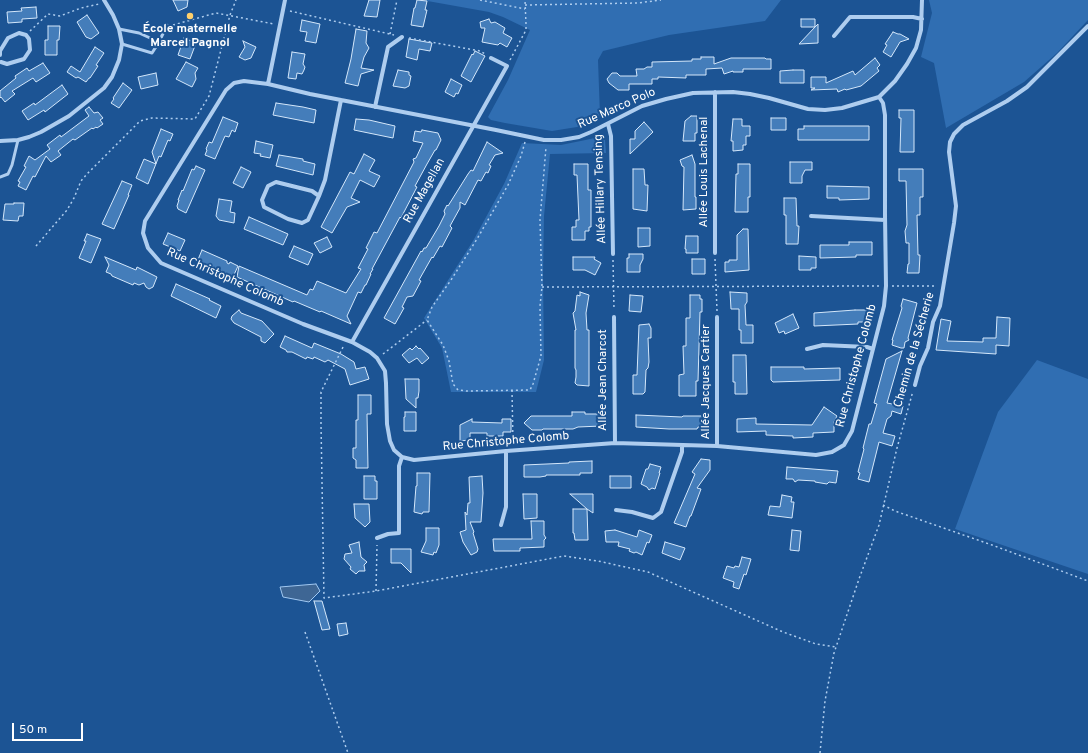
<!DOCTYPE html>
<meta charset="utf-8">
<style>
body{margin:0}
#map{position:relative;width:1088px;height:753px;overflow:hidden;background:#1c5494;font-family:Overpass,sans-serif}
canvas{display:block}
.scale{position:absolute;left:12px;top:723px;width:71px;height:18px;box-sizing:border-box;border:2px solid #fff;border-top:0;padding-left:5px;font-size:12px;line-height:14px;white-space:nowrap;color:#fff;-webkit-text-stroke:3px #1c5494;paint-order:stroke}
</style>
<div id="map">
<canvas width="1088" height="753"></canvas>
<div class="scale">50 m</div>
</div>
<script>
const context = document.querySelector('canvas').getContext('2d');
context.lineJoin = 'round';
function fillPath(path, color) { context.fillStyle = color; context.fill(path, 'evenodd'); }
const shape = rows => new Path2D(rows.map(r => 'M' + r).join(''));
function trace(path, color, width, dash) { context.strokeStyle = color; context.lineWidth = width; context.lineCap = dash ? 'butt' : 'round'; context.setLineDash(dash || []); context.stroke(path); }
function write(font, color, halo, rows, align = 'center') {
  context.font = font + ' Overpass,sans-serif'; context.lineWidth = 4; context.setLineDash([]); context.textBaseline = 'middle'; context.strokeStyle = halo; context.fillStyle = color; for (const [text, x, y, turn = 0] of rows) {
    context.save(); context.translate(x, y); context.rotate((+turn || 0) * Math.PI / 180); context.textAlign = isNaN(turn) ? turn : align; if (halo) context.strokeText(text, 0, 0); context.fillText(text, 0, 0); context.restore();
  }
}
const green = shape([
 [422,0,781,0,765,21,669,35,603,51,598,60,600,116,577,127,552,131,505,123,491,120,488,117,508,80,530,30,503,17,489,12],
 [929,0,1088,0,1088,20,1057,53,1024,82,946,128,934,63,921,57,932,13],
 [600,137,605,140,606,153,550,154,544,216,543,275,544,360,536,392,451,392,442,348,424,318,473,241,504,184,522,143,561,145],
 [1037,360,1088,379,1088,574,955,529,998,412]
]);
const water = shape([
 [316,584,320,591,309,602,283,597,280,587,316,584]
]);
const building = shape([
 [173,0,188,0,187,7,178,11,173,0],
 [369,0,380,0,377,17,364,16,369,0],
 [417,0,427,1,425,10,427,10,423,27,411,25,414,8,415,8,417,0],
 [36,7,37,18,22,19,22,22,8,23,7,12,22,11,21,8,36,7],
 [87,15,99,33,91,39,86,37,77,22,87,15],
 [489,19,491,23,495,22,505,28,503,33,512,38,507,47,500,43,498,45,482,42,485,28,481,28,480,22,489,19],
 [801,19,815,19,815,27,818,24,818,43,799,44,815,27,801,27,801,19],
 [302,20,320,24,316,43,305,41,307,32,300,31,302,20],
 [48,26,60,26,59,40,57,40,57,55,45,55,45,40,48,40,48,26],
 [356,29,367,31,366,43,369,48,364,57,361,68,374,70,361,74,358,86,345,83,351,59,356,29],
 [893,32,898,34,900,34,909,39,900,42,891,57,883,52,887,45,885,44,893,32],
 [184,38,196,43,190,59,178,55,184,38],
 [409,39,432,43,430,51,419,49,417,60,406,57,409,39],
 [243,41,256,47,251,58,245,60,239,57,245,47,243,41],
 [95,47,104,53,96,65,98,66,90,78,89,78,86,82,78,77,76,78,67,72,71,66,80,72,95,47],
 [475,51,485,56,471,82,461,76,472,54,473,55,475,51],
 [292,52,305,54,303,64,305,67,304,70,302,74,297,73,296,79,288,78,292,52],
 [701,57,714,57,714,64,731,58,765,58,766,59,771,59,771,69,743,69,743,72,733,72,733,71,724,74,722,68,706,69,706,75,686,75,686,78,658,77,658,79,652,79,652,84,629,84,629,90,618,90,609,83,607,79,612,73,617,73,620,76,637,76,636,69,644,69,647,67,652,67,652,62,692,61,692,59,701,59,701,57],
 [875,58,880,65,877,68,879,71,861,86,846,90,845,89,838,92,837,89,811,90,815,88,811,88,811,77,826,77,826,83,853,71,855,75,875,58],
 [186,62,198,68,195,73,196,79,192,87,176,79,186,62],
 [43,63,50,73,36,82,33,78,12,91,15,94,5,102,1,97,0,98,0,91,16,78,15,76,27,68,29,71,43,63],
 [398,70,409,72,409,75,411,76,409,86,405,88,393,86,398,70],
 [793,70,804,70,804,83,780,83,780,71,793,70],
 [156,73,158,85,141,89,138,77,156,73],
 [451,79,462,85,458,94,456,93,454,97,445,92,451,79],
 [123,83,132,90,119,108,111,103,114,99,113,98,123,83],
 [62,85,68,94,45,112,44,110,28,120,22,111,34,103,35,105,62,85],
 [276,103,303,107,316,110,314,123,273,115,276,103],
 [89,107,94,113,98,112,103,118,100,120,103,124,97,128,96,127,93,129,92,128,75,140,73,139,58,151,61,155,51,162,46,156,35,177,33,176,26,190,18,186,20,182,18,181,26,167,24,166,29,156,35,160,50,149,47,145,60,135,61,137,89,116,85,110,89,107],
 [899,110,914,110,914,152,900,152,901,118,899,118,899,110],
 [691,116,697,116,697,133,695,133,695,141,683,141,685,121,691,116],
 [223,117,238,123,235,132,232,130,229,137,225,136,215,159,205,155,207,150,206,149,209,142,212,143,223,117],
 [771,118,786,118,786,130,771,130,771,118],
 [356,119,369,120,395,126,393,138,354,130,356,119],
 [733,119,742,119,742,126,750,126,750,136,746,136,746,145,743,145,743,150,733,151,733,141,731,141,733,119],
 [644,122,653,132,630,154,630,139,635,139,635,131,644,122],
 [804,126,869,126,869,140,798,140,798,129,804,129,804,126],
 [161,129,173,134,170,141,168,140,161,157,159,156,148,184,136,178,144,159,156,164,152,152,161,129],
 [422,130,438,133,441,140,436,150,435,150,427,164,415,186,417,187,404,212,401,218,400,217,372,269,373,269,370,274,371,274,366,285,365,285,361,293,358,292,347,316,351,324,321,311,320,312,294,301,293,302,237,277,239,266,307,295,310,289,313,290,317,281,346,293,361,269,358,268,368,249,366,248,374,232,377,233,414,162,413,159,416,158,423,143,413,141,415,131,421,132,422,130],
 [256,141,273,145,270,158,260,156,261,154,254,153,256,141],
 [487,142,503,153,495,155,489,165,491,166,488,173,486,172,481,181,478,180,465,205,460,202,460,208,450,226,452,228,442,247,440,246,433,258,432,257,419,280,421,281,413,296,407,297,402,307,404,308,395,324,384,318,421,251,422,252,424,248,426,248,439,226,445,214,444,211,447,205,448,206,468,174,471,170,473,171,487,142],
 [364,154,375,160,369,171,380,176,374,187,360,180,351,198,360,202,347,207,332,233,321,227,350,172,354,174,364,154],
 [279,155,303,159,303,161,315,164,313,175,276,166,279,155],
 [692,155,695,164,695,197,696,197,696,209,683,210,684,167,682,166,680,160,692,155],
 [790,162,812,162,812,170,805,170,802,176,802,183,790,183,790,162],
 [574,164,588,164,588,190,591,190,591,227,589,227,589,231,585,231,585,240,572,240,572,227,576,227,576,220,579,220,577,175,574,175,574,164],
 [738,164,750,164,750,197,748,197,748,212,735,212,736,174,738,174,738,164],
 [196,166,205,170,186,213,178,209,177,206,179,200,178,200,182,190,183,191,192,169,194,170,196,166],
 [241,167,251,172,243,188,233,183,241,167],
 [633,169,644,169,645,185,648,185,647,211,633,209,633,169],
 [899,169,923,169,923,197,920,197,920,215,917,215,918,255,920,255,919,273,907,273,908,264,909,264,909,243,906,243,905,231,907,225,906,181,899,181,899,169],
 [122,181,132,185,128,195,129,195,114,229,102,224,122,181],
 [827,186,869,187,869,199,839,200,839,198,827,198,827,186],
 [784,198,796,198,797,226,799,226,798,244,786,244,786,215,784,215,784,198],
 [219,199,232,201,230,212,235,213,234,223,219,220,216,216,219,199],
 [14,203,24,203,23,216,19,216,18,221,3,220,5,204,14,204,14,203],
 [249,217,288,234,283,245,244,229,249,217],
 [638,228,650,228,650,246,638,247,638,228],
 [743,229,748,229,749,270,725,272,725,262,729,262,729,260,737,260,737,235,743,229],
 [168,233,185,240,180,251,163,244,168,233],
 [87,234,101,239,91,263,79,258,86,241,84,241,87,234],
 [686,236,698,236,698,253,686,253,686,249,685,249,686,236],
 [327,237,332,247,320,253,314,243,327,237],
 [849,242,872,242,872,255,856,255,856,257,820,258,820,245,849,245,849,242],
 [294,246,313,254,308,265,289,257,294,246],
 [202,250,227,261,227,263,229,264,230,262,238,266,233,277,209,265,208,266,197,262,202,250],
 [629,254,643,254,643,259,640,265,640,272,627,272,627,258,629,258,629,254],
 [799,256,816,257,816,268,811,268,811,270,799,270,799,256],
 [105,257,136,270,137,267,157,277,153,287,149,289,146,287,144,283,139,285,134,283,133,285,112,276,111,274,106,272,109,265,105,257],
 [573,257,595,257,594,259,601,263,595,275,585,270,573,270,573,257],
 [692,259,705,259,705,274,692,274,692,259],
 [176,284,210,299,209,300,221,306,216,318,171,296,176,284],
 [580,292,589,295,586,313,587,330,589,330,589,386,577,385,575,383,576,377,576,370,575,368,575,330,576,330,573,313,575,311,577,295,580,296,580,292],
 [730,292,747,293,747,302,745,305,746,325,753,325,753,343,741,343,741,330,739,330,739,309,731,309,730,292],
 [630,295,643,296,641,312,629,311,630,295],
 [690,295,700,295,700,299,702,299,702,312,700,312,698,381,696,381,696,396,679,396,679,375,684,374,683,346,686,346,686,318,690,318,690,295],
 [903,299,917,303,908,338,909,340,905,342,904,348,901,348,892,345,893,340,892,340,902,308,901,306,903,299],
 [239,310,241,313,262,321,274,334,265,343,261,341,261,337,234,323,231,319,232,316,239,310],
 [855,310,867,310,868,322,858,322,858,324,814,326,814,313,855,310],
 [793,314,799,328,785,334,784,331,779,333,775,323,793,314],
 [997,317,1010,318,1009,346,996,345,996,354,936,350,941,319,951,321,947,341,983,342,983,338,996,338,997,317],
 [649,324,651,328,651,338,648,338,649,362,648,368,646,370,645,392,643,394,633,394,633,375,637,375,639,325,649,324],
 [285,336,312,348,314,343,341,354,354,362,356,369,365,367,369,379,350,385,345,369,328,360,325,362,314,357,313,359,307,357,306,359,292,352,287,352,286,350,280,347,285,336],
 [416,346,419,349,420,348,429,358,422,364,417,358,409,363,402,355,410,348,412,350,416,346],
 [902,351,887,403,903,406,901,414,892,411,891,416,887,419,883,433,895,436,892,446,879,442,869,482,858,479,860,473,858,472,864,449,863,448,869,424,871,424,877,404,874,403,886,359,902,351],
 [733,355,746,355,747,394,735,394,735,382,733,382,733,355],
 [771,367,804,367,804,369,840,368,840,380,773,382,771,380,771,367],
 [405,379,419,379,419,391,418,398,416,398,416,408,406,399,405,379],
 [358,395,371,395,371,414,367,414,368,468,356,468,356,460,353,458,353,448,356,448,356,420,358,420,358,395],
 [824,407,837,416,834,422,834,432,813,433,813,437,793,438,793,436,766,435,766,431,737,432,737,419,756,418,756,424,812,425,824,407],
 [405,412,416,412,416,431,404,431,404,417,405,417,405,412],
 [572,412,585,412,585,414,601,414,601,426,578,427,573,429,543,429,542,430,532,430,524,423,531,416,572,416,572,412],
 [636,415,682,417,683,416,705,416,705,427,698,427,697,429,669,429,636,427,636,415],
 [472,419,472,422,502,423,502,419,511,419,511,432,503,432,503,436,487,436,487,433,470,433,470,440,460,441,460,425,472,419],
 [701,459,710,460,710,470,697,488,701,489,691,516,690,516,686,527,674,523,695,474,692,472,701,459],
 [592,461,592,473,580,473,580,475,546,475,546,476,540,477,524,477,524,465,569,463,569,462,592,461],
 [650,464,661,467,659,473,660,473,655,489,652,488,649,490,647,487,641,484,646,469,648,469,650,464],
 [787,467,838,471,836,483,829,482,827,484,815,482,815,481,798,480,795,482,793,479,786,479,787,467],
 [417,473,430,473,429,512,423,512,422,514,414,512,416,486,417,486,417,473],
 [364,476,375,476,375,481,377,481,377,499,364,499,364,476],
 [482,476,483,493,481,522,470,522,474,532,473,533,478,549,477,552,471,555,463,542,460,532,466,530,465,512,467,515,468,503,470,503,469,477,482,476],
 [610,476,631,476,631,488,610,488,610,476],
 [523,494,537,494,537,518,524,519,523,494],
 [570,494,593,494,593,513,587,509,570,494],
 [782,495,792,497,791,502,794,502,792,518,768,515,770,506,780,507,782,495],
 [354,504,369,504,370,522,365,527,355,518,354,504],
 [573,509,587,509,588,540,575,540,574,533,573,533,573,509],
 [531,521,544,521,544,535,546,538,544,540,544,547,520,548,520,551,494,551,493,539,532,539,531,521],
 [426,528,439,528,439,545,436,553,434,552,433,555,421,552,426,541,426,528],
 [615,530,637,537,639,530,652,535,649,543,647,542,642,555,636,552,634,553,629,551,630,549,618,546,619,542,606,542,605,531,615,530],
 [792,530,801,531,799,551,790,550,792,530],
 [359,542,361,557,367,562,364,565,365,571,359,571,356,574,350,569,351,567,344,559,345,554,352,553,349,545,359,542],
 [665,542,685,548,680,560,662,553,665,542],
 [391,549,411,549,411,573,401,563,391,563,391,549],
 [742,557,751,559,746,575,744,574,739,589,733,587,734,582,723,578,727,566,734,568,735,566,739,567,742,557],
 [314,601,322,601,330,629,322,630,314,601],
 [346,623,348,634,339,636,337,624,346,623]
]);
const path = shape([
 [480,0,525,9],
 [525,5,638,3,661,0],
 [290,11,394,35],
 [173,25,216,13,274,24],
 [30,31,48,14,60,16,81,8,99,4],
 [390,34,397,0],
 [409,38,480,51,485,54],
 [510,60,526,30,526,24,525,0],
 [525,142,521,156,508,185,477,239,451,280,432,307,427,320,443,345,449,361,453,384,458,390,467,391,530,390,533,384,541,356,540,306,542,287,540,220,546,147],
 [36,246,67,210,74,198,81,181,87,174,140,121,152,118,195,119,209,96,230,15,236,0],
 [715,259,717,311],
 [613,260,614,310],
 [892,286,936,286],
 [542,287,880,286],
 [343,347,321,392,321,424,324,598,376,591,564,556,598,561,648,572,783,632,816,644,836,647],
 [383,354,427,320],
 [512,390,513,444],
 [883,505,895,511,992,545,1088,581],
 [376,591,377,545],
 [305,632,348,753],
 [820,753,825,701,834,653,859,579,879,525,897,448,913,391]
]);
const lane = shape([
 [119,29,139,33,159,42,152,53,122,44],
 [159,42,167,25],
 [0,177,8,174,12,165,18,140]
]);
const street = shape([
 [285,0,268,84,310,94,496,130,544,140,561,140,579,137,591,132,642,106,666,99,693,93,733,92,750,94,769,98,808,109,825,110,842,108,879,97,895,81,907,64,916,48,921,30,922,0],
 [834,36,850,17,913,17,922,19],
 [0,55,0,51,8,38,19,33,26,35,29,39,30,50,24,59,7,64,1,62],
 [268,84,244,81,234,83,226,90,145,221,143,233,148,248,161,263,303,324,352,342,370,352,377,358,385,371,386,383,387,424,390,441,394,450,402,457,414,460,506,451,615,443,717,446,816,455,832,452,844,445,852,431,884,306,886,286,885,215,885,115,883,103,879,97],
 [715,92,715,253],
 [375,107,388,47,402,37],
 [608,124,611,136,613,254],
 [0,141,18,140,29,137,41,132,69,116,104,88,112,77,119,60,122,44,119,29,113,15,104,0],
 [319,196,312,191,276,182,268,186,262,200,264,207,288,219,302,223,308,220,319,196,325,180,341,100],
 [811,216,885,220],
 [614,317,615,443],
 [717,317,717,446],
 [352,342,507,66,491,58],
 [807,349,823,345,867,347,873,349],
 [915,385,920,366,928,348,933,322,940,306,954,223,956,206,949,152,950,142,954,134,963,125,1007,101,1027,87,1088,26],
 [616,510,632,512,653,518,661,512,682,452,682,445],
 [501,525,506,507,506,451],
 [377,538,388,534,399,533,399,466,402,457]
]);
const markers = [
 [190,16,4,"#ffd06c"]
];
const poiNames = [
 ["École maternelle",190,30],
 ["Marcel Pagnol",190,44]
];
const streetNames = [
 ["Rue Marco Polo",617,109,-24],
 ["Allée Louis Lachenal",705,172,-90],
 ["Allée Hillary Tensing",601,189,-92],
 ["Rue Magellan",425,191,-61],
 ["Rue Christophe Colomb",225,278,24],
 ["Chemin de la Sécherie",915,350,-74],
 ["Rue Christophe Colomb",857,366,-75],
 ["Allée Jean Charcot",604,380,-90],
 ["Allée Jacques Cartier",707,382,-90],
 ["Rue Christophe Colomb",506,442,-5]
];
fillPath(green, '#306eb2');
fillPath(water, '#3e6694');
trace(water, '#a1c8f1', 1);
fillPath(building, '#447dba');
trace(building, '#d4e7fa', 1);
trace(path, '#aecdef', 1.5, [2, 3]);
trace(lane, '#aecdef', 3);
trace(street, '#aecdef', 4);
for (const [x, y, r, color] of markers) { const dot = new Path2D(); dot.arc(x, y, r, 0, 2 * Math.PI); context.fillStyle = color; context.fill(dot); trace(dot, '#1c5494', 1.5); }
write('bold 12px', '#fff', '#1c5494', poiNames);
write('12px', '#fff', '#1c5494', streetNames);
</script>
